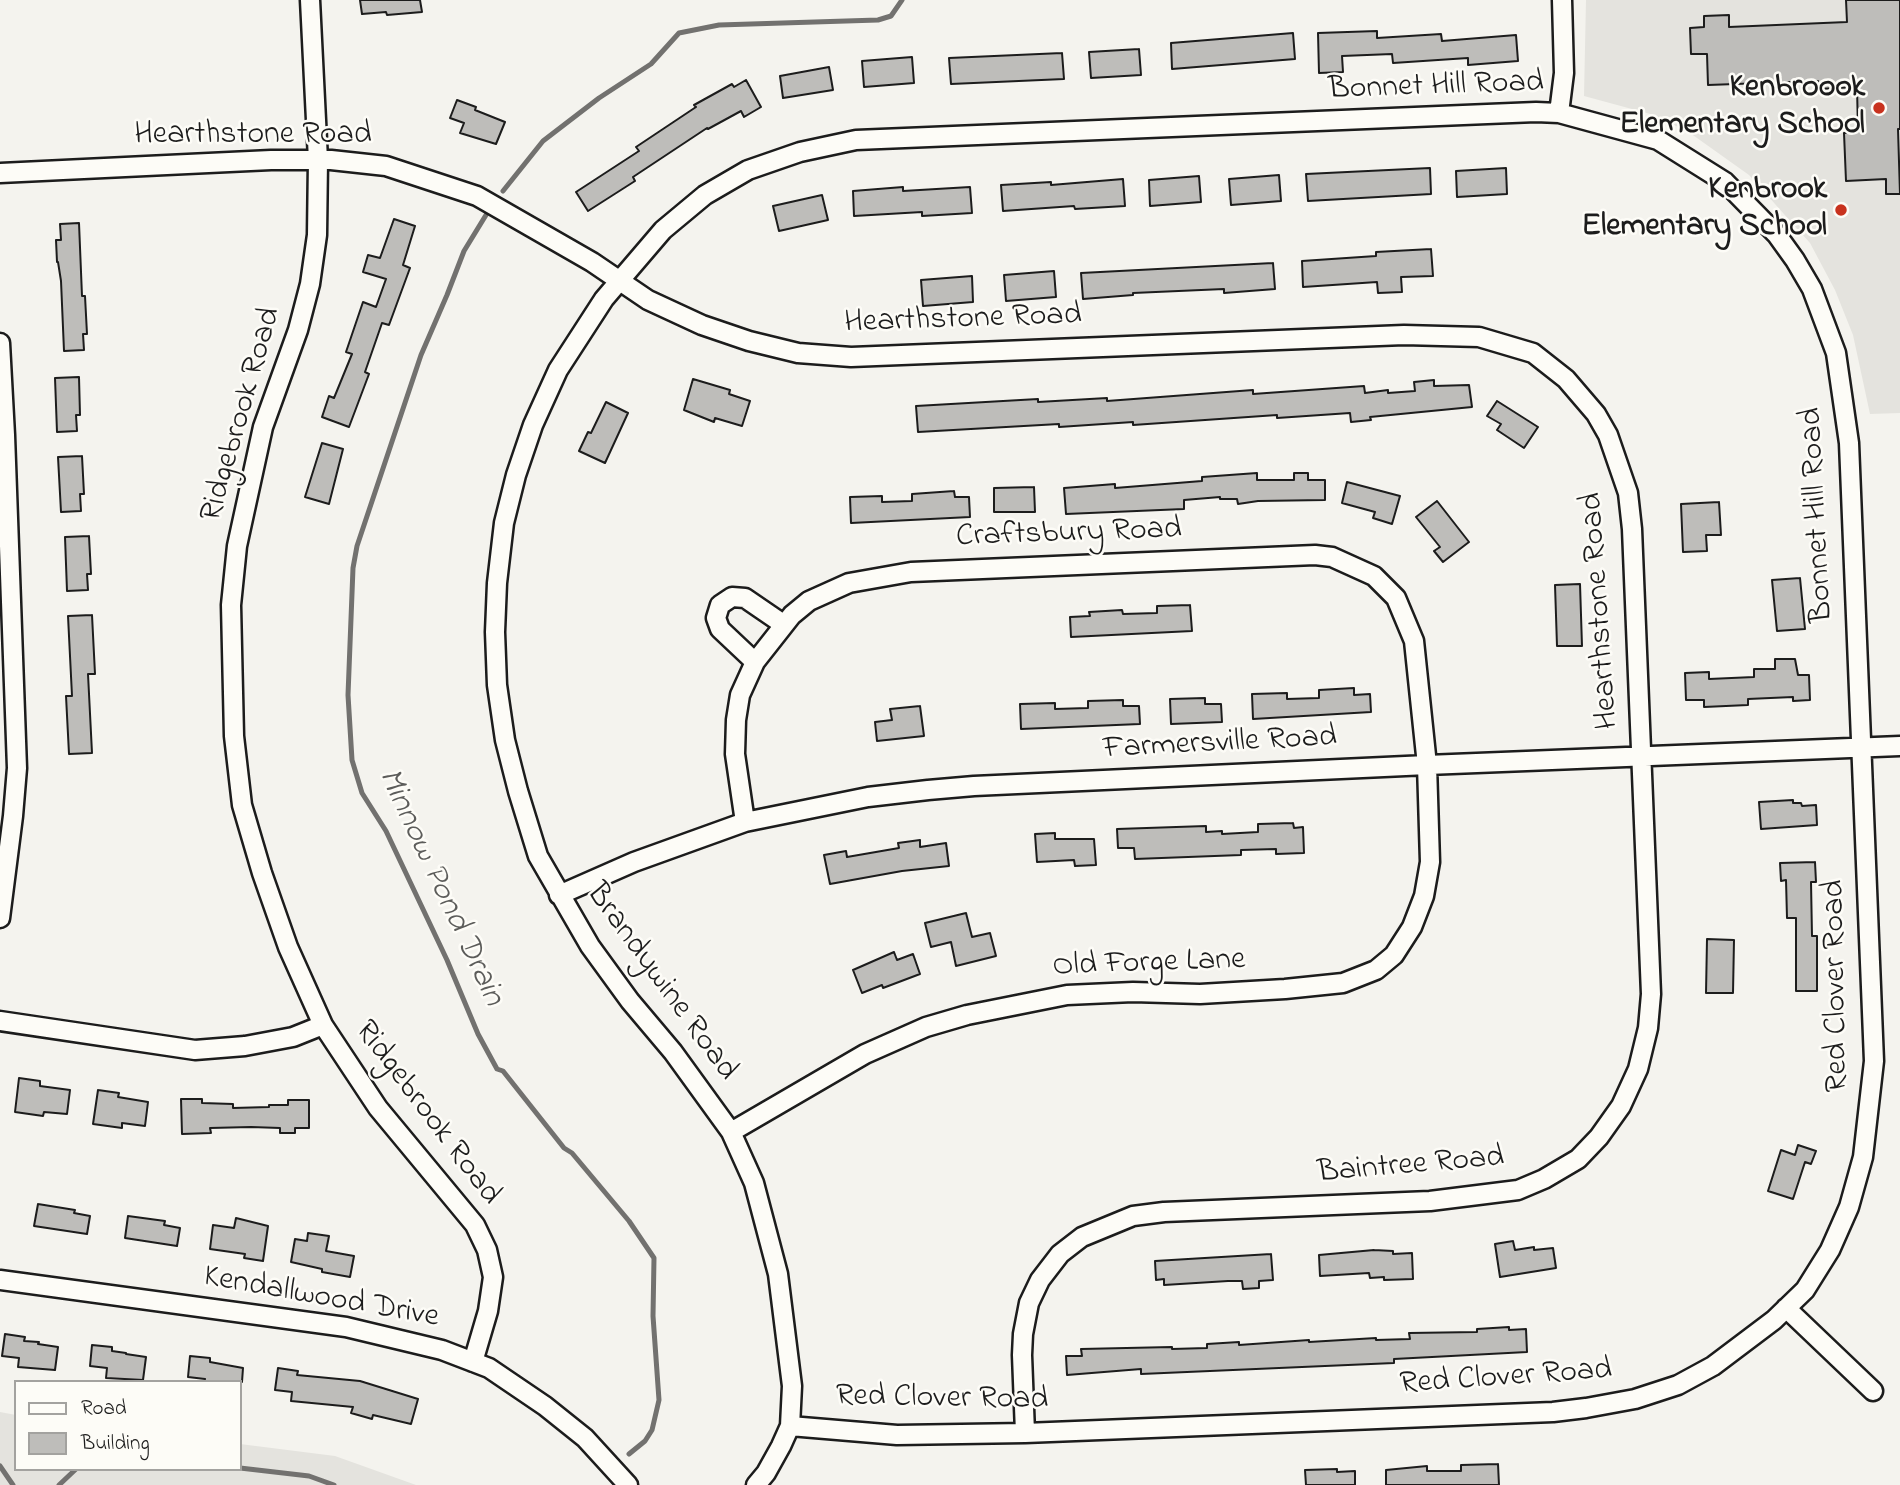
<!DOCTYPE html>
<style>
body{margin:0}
#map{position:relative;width:1900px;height:1485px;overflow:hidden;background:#f4f3ee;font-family:"Indie Flower",sans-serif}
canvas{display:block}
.legend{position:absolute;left:14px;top:1380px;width:228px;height:91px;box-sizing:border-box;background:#fdfcf7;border:2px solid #a3a29f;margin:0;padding:9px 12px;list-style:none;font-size:21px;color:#1c1c1c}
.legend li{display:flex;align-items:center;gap:14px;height:35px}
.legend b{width:35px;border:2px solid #a3a29f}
</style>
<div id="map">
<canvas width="1900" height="1485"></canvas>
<ul class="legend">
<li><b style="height:9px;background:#fdfcf7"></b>Road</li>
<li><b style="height:19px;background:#bebdba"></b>Building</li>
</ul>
</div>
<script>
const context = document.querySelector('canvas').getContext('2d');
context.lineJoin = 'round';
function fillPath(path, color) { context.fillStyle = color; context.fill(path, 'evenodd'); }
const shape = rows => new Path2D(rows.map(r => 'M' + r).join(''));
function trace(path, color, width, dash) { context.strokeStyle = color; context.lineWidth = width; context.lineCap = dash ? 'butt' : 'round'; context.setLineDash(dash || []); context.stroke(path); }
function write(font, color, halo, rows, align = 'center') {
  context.font = font + ' "Indie Flower",sans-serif'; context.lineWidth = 5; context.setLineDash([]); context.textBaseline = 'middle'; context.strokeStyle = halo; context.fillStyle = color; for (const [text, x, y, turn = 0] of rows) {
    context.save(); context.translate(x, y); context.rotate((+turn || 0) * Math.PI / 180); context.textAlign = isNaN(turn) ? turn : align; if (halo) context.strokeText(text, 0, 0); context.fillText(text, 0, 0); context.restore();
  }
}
const built = shape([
 [1586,0,1900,0,1900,413,1870,414,1853,335,1835,290,1810,243,1749,175,1690,133,1654,115,1584,96],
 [0,1412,16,1415,16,1469,240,1469,240,1444,335,1456,416,1485,0,1485]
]);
const stream = shape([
 [503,191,543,141,599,98,651,64,679,33,719,25,878,20,891,16,902,0],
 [486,215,464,251,447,295,421,355,357,546,353,568,348,695,352,760,362,793,386,831,447,960,478,1034,497,1069,503,1071,564,1148,572,1153,629,1221,654,1258,653,1316,659,1400,652,1430,645,1441,629,1454],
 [0,1466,13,1485],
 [240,1468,309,1476,334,1485],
 [59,1485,76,1469]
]);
const building = shape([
 [360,0,420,0,422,12,387,15,386,12,362,14,360,0],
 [1846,0,1900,0,1900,129,1898,129,1900,194,1886,194,1886,179,1846,181,1844,133,1858,132,1857,87,1818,89,1818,81,1708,85,1707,54,1691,54,1690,28,1704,27,1704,16,1729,15,1729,27,1847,22,1846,0],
 [1377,31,1377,38,1441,34,1442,41,1516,35,1518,61,1468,65,1468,58,1393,63,1392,54,1342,56,1343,72,1319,73,1318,33,1377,31],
 [1293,33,1295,59,1172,69,1171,43,1293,33],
 [1139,49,1141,75,1091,78,1089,52,1139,49],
 [1062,53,1064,79,951,84,949,58,1062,53],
 [912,57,914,83,864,87,862,61,912,57],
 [829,67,833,90,783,98,780,76,829,67],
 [746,80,761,107,744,117,741,111,708,129,707,128,633,177,635,181,588,211,576,192,639,151,636,147,696,107,694,105,732,84,734,87,746,80],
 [457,100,476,107,475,110,505,122,496,144,460,133,464,123,450,118,457,100],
 [1430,168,1431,194,1308,201,1306,174,1430,168],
 [1506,168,1507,194,1457,197,1456,171,1506,168],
 [1279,175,1281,201,1231,205,1229,179,1279,175],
 [1199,176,1201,202,1150,206,1149,180,1199,176],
 [1123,179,1125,206,1075,209,1074,206,1003,211,1001,185,1051,182,1051,185,1123,179],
 [903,187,903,191,970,187,972,213,922,216,922,212,854,216,853,191,903,187],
 [822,195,828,220,779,231,773,206,822,195],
 [394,219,415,226,403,265,410,268,389,325,382,323,365,372,369,374,349,427,322,417,329,396,334,398,352,354,346,352,363,302,376,307,386,279,363,272,368,255,380,258,394,219],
 [79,223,82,296,85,296,87,334,83,334,84,350,64,351,61,281,58,262,57,262,56,240,61,240,60,224,79,223],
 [1431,249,1433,276,1401,277,1402,292,1378,293,1377,282,1303,287,1302,261,1376,256,1376,252,1431,249],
 [1273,263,1275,289,1224,293,1224,289,1133,293,1133,295,1083,299,1081,273,1273,263],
 [1054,271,1056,297,1006,301,1004,275,1054,271],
 [972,276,973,302,923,306,921,280,972,276],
 [79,377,80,415,76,415,77,431,57,432,55,378,79,377],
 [693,379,730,390,729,394,750,401,742,426,715,418,714,422,684,410,693,379],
 [1434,380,1434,386,1469,385,1472,407,1370,417,1371,420,1351,422,1350,413,1277,418,1277,415,1133,425,1133,422,1059,427,1059,424,918,432,916,406,1038,399,1038,402,1107,398,1107,401,1253,390,1253,394,1364,386,1365,393,1388,390,1388,393,1415,391,1414,382,1434,380],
 [1497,401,1538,427,1524,448,1497,430,1501,424,1487,416,1497,401],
 [606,402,628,413,605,463,579,451,588,432,591,433,606,402],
 [322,443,343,449,329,504,305,497,322,443],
 [82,456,84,494,80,494,81,511,61,512,58,457,82,456],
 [1257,473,1257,480,1294,480,1294,473,1308,473,1308,480,1325,480,1325,500,1258,501,1238,504,1237,499,1220,499,1220,497,1184,500,1184,509,1066,514,1064,488,1115,484,1115,488,1202,481,1202,477,1257,473],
 [1347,482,1400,496,1392,524,1373,518,1375,512,1342,503,1347,482],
 [1034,487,1035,512,994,512,994,488,1034,487],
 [954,491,955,497,969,497,970,517,851,523,850,497,882,496,882,502,912,501,912,494,954,491],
 [1437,501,1469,542,1443,562,1434,551,1440,547,1416,517,1437,501],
 [1719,502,1721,535,1706,535,1707,551,1683,552,1681,504,1719,502],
 [89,536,91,574,87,574,88,590,67,591,65,537,89,536],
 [1800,578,1805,629,1777,631,1772,580,1800,578],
 [1580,584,1582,646,1557,646,1555,585,1580,584],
 [1190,605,1192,631,1071,637,1070,617,1090,616,1089,612,1122,610,1123,614,1157,613,1157,606,1190,605],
 [92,615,95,674,88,674,92,753,69,754,66,696,72,696,68,616,92,615],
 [1775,659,1795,659,1798,675,1809,675,1810,700,1793,701,1793,697,1748,699,1748,705,1704,707,1704,700,1686,700,1685,673,1709,672,1709,679,1754,677,1754,669,1775,669,1775,659],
 [1354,688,1354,695,1370,694,1371,712,1253,719,1252,694,1287,693,1287,699,1319,698,1319,690,1354,688],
 [1205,698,1205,704,1221,704,1222,722,1171,724,1170,699,1205,698],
 [1123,700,1123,706,1139,706,1140,724,1021,729,1020,704,1055,703,1055,709,1088,708,1088,701,1123,700],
 [920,706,924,736,877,741,875,722,892,720,890,709,920,706],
 [1793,800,1793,803,1801,803,1802,806,1816,805,1817,825,1761,829,1759,802,1793,800],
 [1293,823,1294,828,1303,827,1304,853,1276,854,1276,849,1241,850,1241,855,1135,859,1134,848,1118,848,1117,829,1206,826,1206,832,1222,831,1222,834,1258,832,1258,824,1293,823],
 [1055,833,1055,839,1094,839,1096,865,1075,866,1074,860,1037,862,1035,834,1055,833],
 [920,840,920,847,946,843,949,866,902,871,830,884,824,855,846,851,847,857,899,848,898,843,920,840],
 [1815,862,1816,882,1811,882,1812,936,1817,936,1817,991,1796,991,1796,918,1787,918,1786,880,1781,881,1780,863,1815,862],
 [966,913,972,937,990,933,996,956,956,966,951,942,931,947,925,923,966,913],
 [1707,939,1734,940,1733,993,1706,993,1707,939],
 [894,952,897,960,913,954,920,974,883,988,882,985,862,993,853,970,894,952],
 [19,1078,40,1081,40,1086,70,1090,67,1114,44,1112,43,1116,15,1112,19,1078],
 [98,1090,119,1093,118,1097,148,1102,145,1126,122,1123,122,1128,93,1124,98,1090],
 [181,1099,202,1099,202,1103,233,1104,233,1108,269,1107,269,1105,288,1105,288,1100,309,1100,309,1128,295,1128,295,1133,280,1133,280,1128,251,1127,210,1128,211,1133,182,1134,181,1099],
 [1798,1145,1816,1151,1811,1164,1805,1162,1793,1199,1768,1191,1781,1150,1795,1155,1798,1145],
 [38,1204,75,1210,74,1213,90,1216,87,1234,34,1226,38,1204],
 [128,1216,165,1221,164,1225,180,1228,177,1246,125,1238,128,1216],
 [236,1218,268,1226,263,1261,244,1258,245,1254,210,1249,213,1225,234,1228,236,1218],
 [308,1233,329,1236,326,1251,354,1256,350,1277,322,1272,322,1269,291,1262,295,1239,307,1241,308,1233],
 [1513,1241,1515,1250,1534,1247,1534,1250,1553,1248,1556,1268,1500,1277,1495,1244,1513,1241],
 [1374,1250,1393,1251,1393,1254,1412,1253,1413,1279,1384,1280,1384,1277,1370,1278,1369,1273,1320,1276,1319,1255,1374,1250],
 [1271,1254,1273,1280,1259,1281,1259,1288,1243,1289,1242,1281,1228,1281,1164,1285,1164,1279,1156,1280,1155,1261,1271,1254],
 [1509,1327,1509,1330,1526,1329,1527,1352,1394,1359,1394,1363,1141,1374,1141,1369,1067,1375,1066,1356,1082,1356,1081,1349,1172,1347,1172,1349,1207,1348,1207,1344,1239,1342,1239,1345,1309,1340,1309,1342,1376,1338,1376,1340,1410,1339,1409,1333,1477,1332,1477,1329,1509,1327],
 [5,1334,25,1337,24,1341,39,1342,38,1344,58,1347,55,1370,18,1367,19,1358,2,1356,5,1334],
 [92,1345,112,1347,112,1351,126,1353,126,1354,146,1357,143,1380,106,1378,107,1368,90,1366,92,1345],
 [190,1356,210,1358,210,1362,243,1368,242,1382,204,1382,205,1379,188,1377,190,1356],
 [278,1368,298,1371,297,1375,360,1381,418,1399,411,1424,373,1415,372,1419,351,1413,353,1407,291,1401,292,1392,275,1390,278,1368],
 [1498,1464,1499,1485,1386,1485,1386,1470,1427,1466,1427,1471,1461,1471,1461,1465,1498,1464],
 [1337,1469,1337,1472,1355,1471,1355,1485,1306,1485,1305,1470,1337,1469]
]);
const minor = shape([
 [310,0,318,160,317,235,310,284,298,330,263,427,237,546,231,605,234,736,242,805,262,873,288,947,323,1025,378,1108,475,1225,487,1250,493,1277,488,1311,473,1362],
 [1559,113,1564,73,1562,0],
 [0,173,271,160,331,160,386,166,477,196,592,262,648,300,702,325,749,341,798,353,851,357,1404,335,1479,337,1533,353,1566,379,1596,414,1608,435,1628,493,1632,529,1651,994,1648,1028,1638,1069,1621,1106,1599,1137,1578,1159,1544,1179,1518,1190,1430,1201,1164,1212,1133,1216,1082,1237,1060,1254,1040,1280,1029,1303,1023,1334,1022,1355,1025,1433],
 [0,343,5,435,17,768,13,816,0,918],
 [755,662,720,629,716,618,720,605,732,597,745,598,783,624],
 [559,895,634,862,745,822,868,797,928,790,974,786,1427,765,1900,746],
 [0,1021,195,1050,245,1046,293,1037,323,1025],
 [731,1132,865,1054,926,1027,967,1015,1067,995,1133,992,1200,994,1285,989,1343,983,1376,970,1394,955,1412,927,1424,896,1430,862,1427,765,1414,641,1396,598,1374,576,1332,557,1315,555,911,572,849,583,809,601,792,615,755,662,740,695,736,720,735,754,745,822],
 [0,1280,346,1327,442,1350,489,1368,545,1406,585,1438,628,1485],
 [1786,1308,1873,1391],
 [756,1485,766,1473,781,1446,790,1426,792,1386,778,1274,754,1183,731,1132,673,1052,630,1001,590,946,538,856,518,791,505,740,497,685,495,632,497,583,504,523,516,475,533,425,558,370,604,299,663,230,705,195,748,170,800,152,856,140,1536,112,1559,113,1658,140,1725,182,1777,235,1795,260,1812,289,1836,353,1849,443,1874,1061,1863,1157,1849,1207,1830,1250,1805,1290,1774,1320,1713,1366,1678,1385,1635,1399,1586,1408,1553,1412,1025,1433,897,1435,790,1426]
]);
const markers = [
 [1879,108,7,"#c8321e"],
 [1841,210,7,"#c8321e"]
];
const streetNames = [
 ["Bonnet Hill Road",1436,88,-2],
 ["Hearthstone Road",253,137],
 ["Hearthstone Road",963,321,-2],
 ["Ridgebrook Road",243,415,-74],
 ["Bonnet Hill Road",1819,515,-93],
 ["Craftsbury Road",1069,535,-2],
 ["Hearthstone Road",1602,611,-94],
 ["Farmersville Road",1220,745,-3],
 ["Old Forge Lane",1149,965,-2],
 ["Brandywine Road",660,983,54],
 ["Red Clover Road",1838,986,-91],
 ["Ridgebrook Road",426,1114,53],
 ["Baintree Road",1411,1167,-5],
 ["Kendallwood Drive",321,1299,10],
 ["Red Clover Road",1506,1379,-4],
 ["Red Clover Road",942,1400,1]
];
const poiNames = [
 ["Kenbroook",1865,90],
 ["Elementary School",1865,127],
 ["Kenbrook",1827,192],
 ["Elementary School",1827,229]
];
const waterNames = [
 ["Minnow Pond Drain",439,888,65]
];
fillPath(built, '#e4e3de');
trace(stream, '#72716f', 5);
fillPath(building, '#bebdba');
trace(building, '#1c1c1c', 2);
trace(minor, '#1c1c1c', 23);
trace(minor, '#fdfcf7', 18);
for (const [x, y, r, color] of markers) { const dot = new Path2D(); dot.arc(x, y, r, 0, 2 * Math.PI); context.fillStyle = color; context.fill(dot); trace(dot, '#fdfcf7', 2.5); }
write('32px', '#1c1c1c', '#fdfcf7', streetNames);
write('bold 32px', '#1c1c1c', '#fdfcf7', poiNames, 'right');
write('italic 33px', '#5c5c5a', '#fdfcf7', waterNames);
</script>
